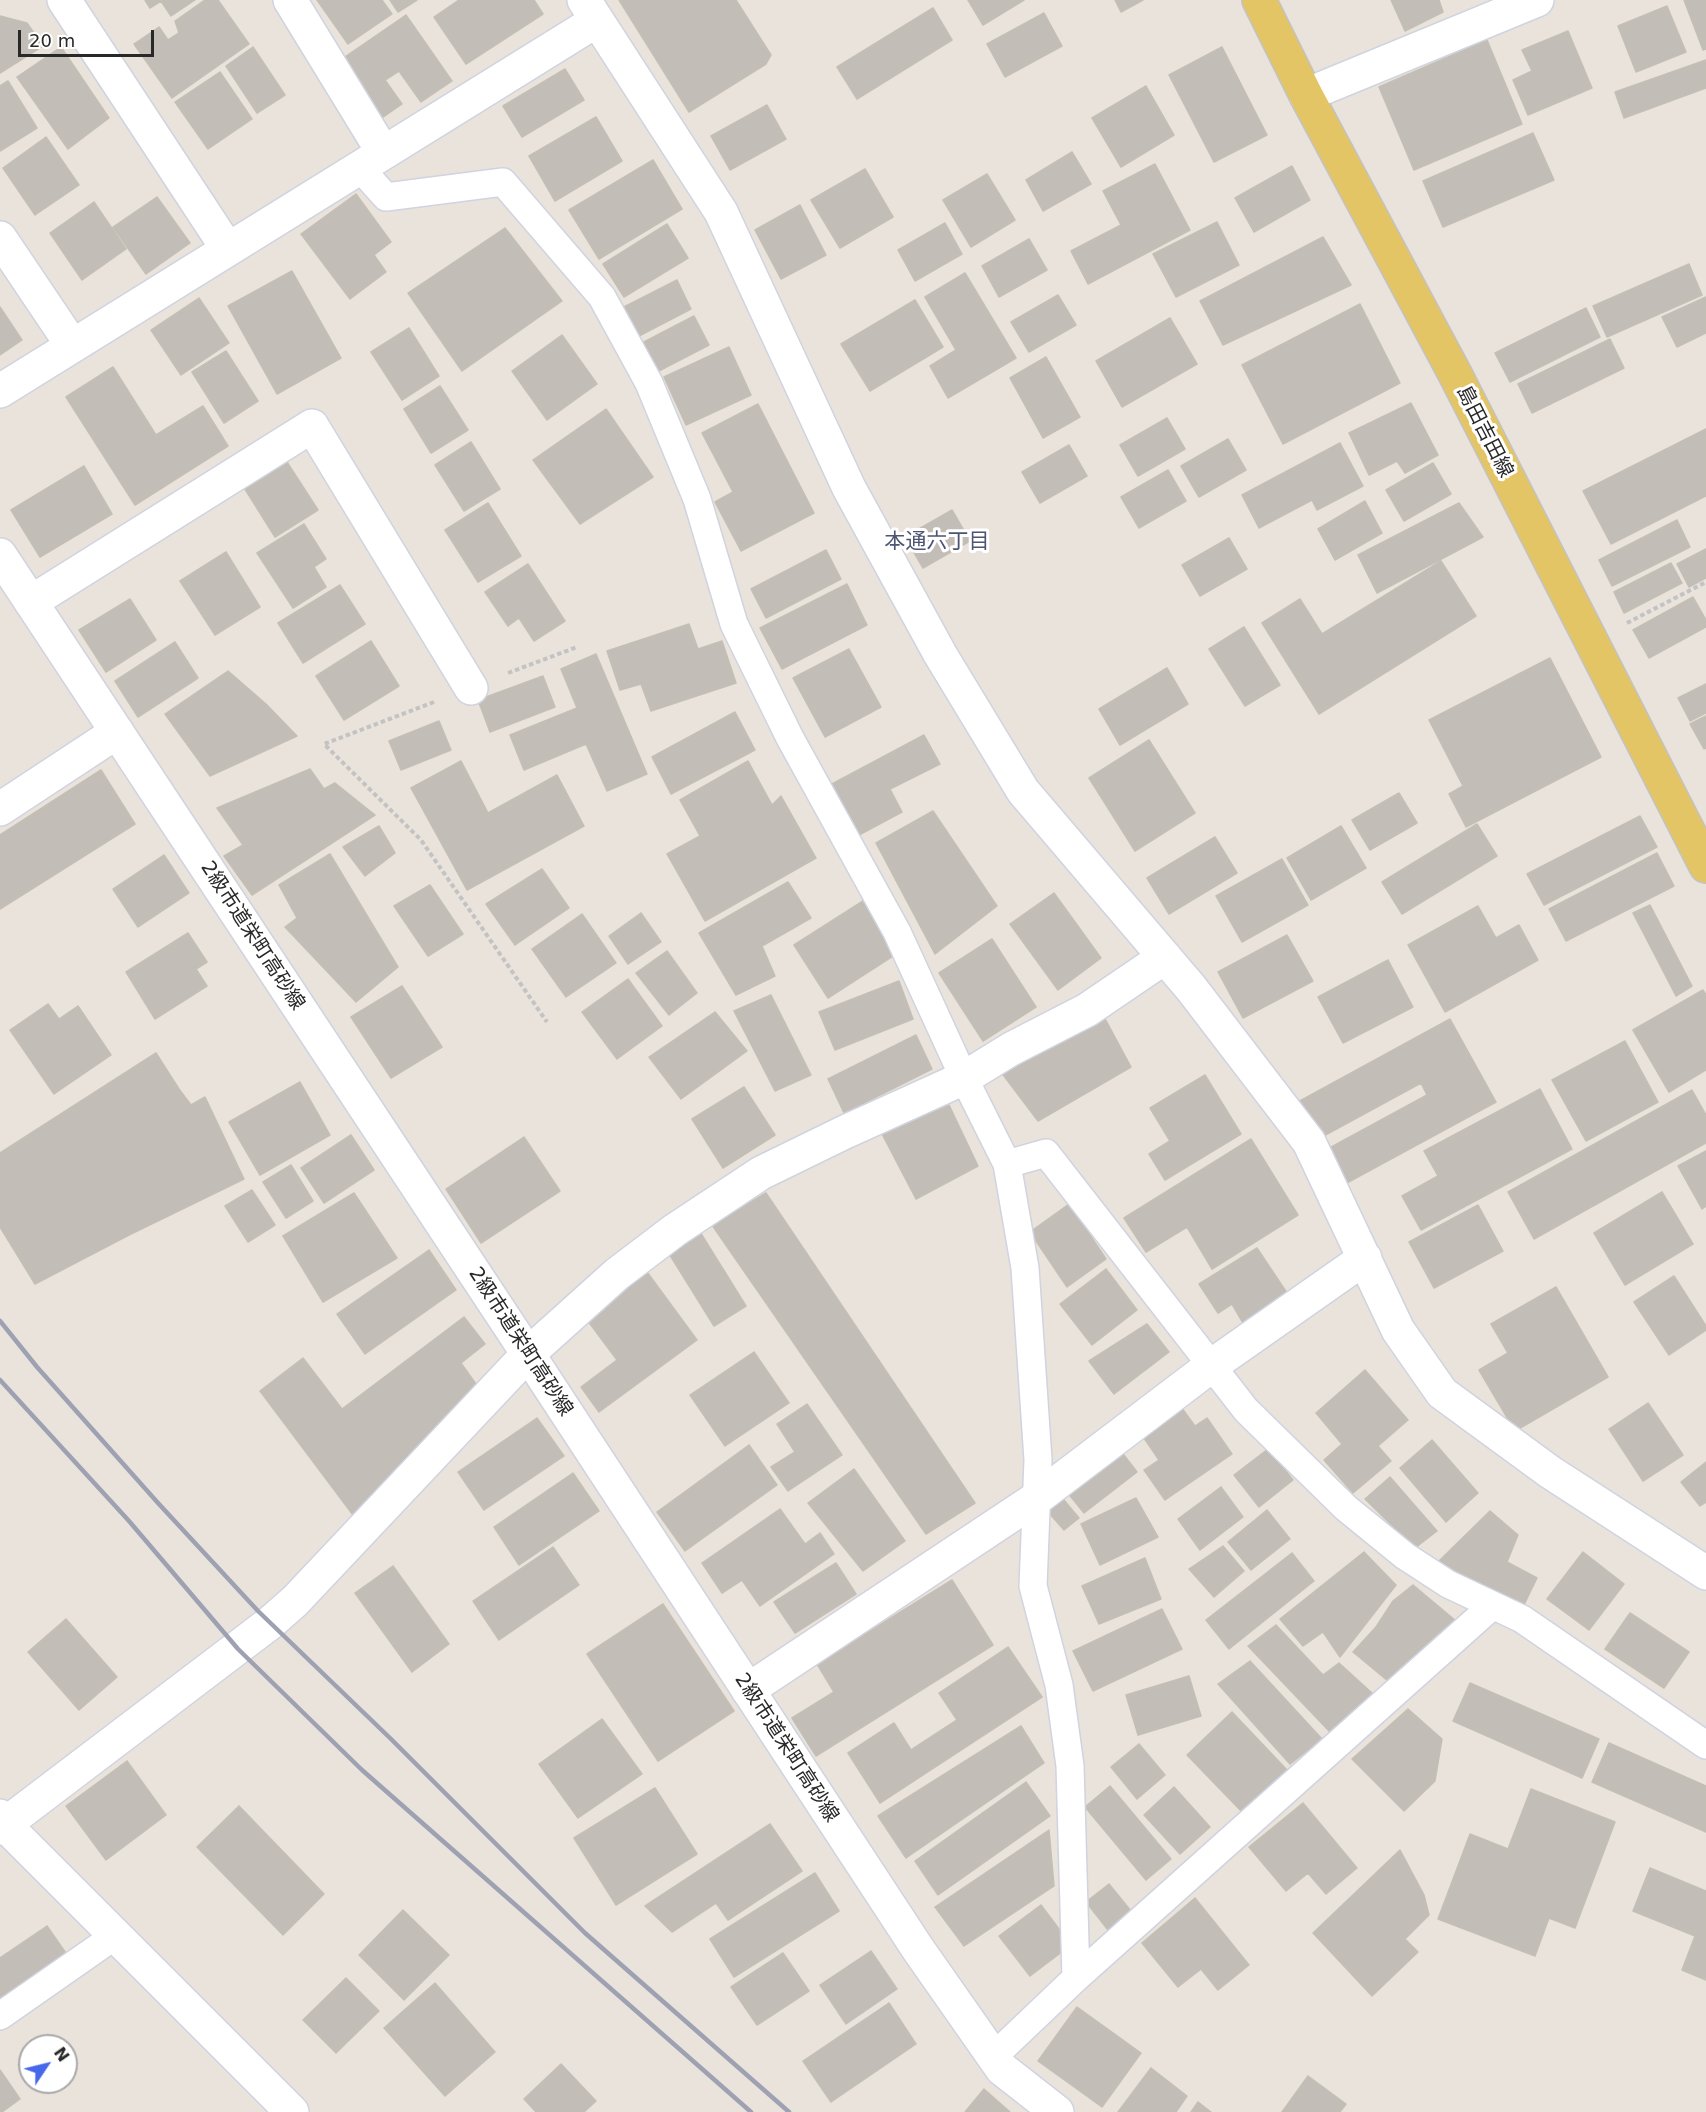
<!DOCTYPE html>
<meta charset="utf-8">
<style>
body{margin:0}
#map{position:relative;width:1706px;height:2112px;overflow:hidden;background:#e9e3db;font-family:"DejaVu Sans",sans-serif}
canvas{display:block}
.north{position:absolute;left:18px;top:2034px;width:60px;height:60px;box-sizing:border-box;background:#fff;border:2px solid #a9a9a9;border-radius:50%;rotate:55deg;font-size:16px;font-weight:700;line-height:24px;text-align:center;color:#282828}
.north::after{content:'';display:block;margin:auto;width:21px;height:27px;background:#4768ea;clip-path:polygon(50% 0,100% 100%,50% 72%,0 100%)}
.scale{position:absolute;left:18px;top:30px;width:136px;height:27px;box-sizing:border-box;border:3px solid #282828;border-top:0;padding-left:8px;font-size:18px;line-height:21px;white-space:nowrap;color:#282828;-webkit-text-stroke:4px #fff;paint-order:stroke}
</style>
<div id="map">
<canvas width="1706" height="2112"></canvas>
<div class="north">N</div>
<div class="scale">20 m</div>
</div>
<script>
const context = document.querySelector('canvas').getContext('2d');
context.lineJoin = 'round';
function fillPath(path, color) { context.fillStyle = color; context.fill(path, 'evenodd'); }
const shape = rows => new Path2D(rows.map(r => 'M' + r).join(''));
function trace(path, color, width, dash) { context.strokeStyle = color; context.lineWidth = width; context.lineCap = dash ? 'butt' : 'round'; context.setLineDash(dash || []); context.stroke(path); }
function write(font, color, halo, rows, align = 'center') {
  context.font = font + ' "DejaVu Sans","Noto Sans JP",sans-serif'; context.lineWidth = 6; context.setLineDash([]); context.textBaseline = 'middle'; context.strokeStyle = halo; context.fillStyle = color; for (const [text, x, y, turn = 0] of rows) {
    context.save(); context.translate(x, y); context.rotate((+turn || 0) * Math.PI / 180); context.textAlign = isNaN(turn) ? turn : align; if (halo) context.strokeText(text, 0, 0); context.fillText(text, 0, 0); context.restore();
  }
}
const building = shape([
 [145,0,195,0,171,16,161,1,150,8,145,0],
 [205,0,218,0,249,44,172,98,134,44,159,27,168,40,179,33,175,21,205,0],
 [317,0,382,0,392,14,348,44,317,0],
 [390,0,417,0,398,12,390,0],
 [459,0,534,0,543,14,466,64,434,17,459,0],
 [619,0,736,0,771,55,766,64,689,112,619,0],
 [968,0,1024,0,983,25,968,0],
 [1115,0,1143,0,1121,12,1115,0],
 [1391,0,1439,0,1443,12,1405,31,1391,0],
 [1684,0,1706,0,1706,49,1703,50,1684,0],
 [1667,6,1686,52,1636,72,1618,26,1667,6],
 [933,8,952,40,857,99,837,67,933,8],
 [1044,13,1062,46,1005,77,987,44,1044,13],
 [406,15,452,81,421,102,399,71,385,80,402,104,379,120,339,61,406,15],
 [0,16,27,23,43,46,0,73,0,16],
 [1568,31,1592,88,1528,115,1513,80,1532,71,1522,50,1568,31],
 [1487,40,1522,124,1414,170,1379,87,1487,40],
 [61,47,109,118,68,149,17,77,61,47],
 [253,47,285,95,257,113,226,66,253,47],
 [1222,47,1267,135,1214,162,1169,75,1222,47],
 [1706,60,1706,88,1624,118,1615,92,1706,60],
 [565,69,584,100,522,137,503,106,565,69],
 [220,72,252,119,208,149,175,102,220,72],
 [8,81,37,128,0,151,0,86,8,81],
 [1146,86,1174,135,1121,167,1092,118,1146,86],
 [767,105,786,139,730,170,711,136,767,105],
 [596,117,622,161,555,201,529,156,596,117],
 [1533,133,1554,180,1443,227,1423,181,1533,133],
 [46,137,79,185,35,215,3,168,46,137],
 [1072,152,1091,184,1043,211,1026,180,1072,152],
 [653,160,682,209,599,259,569,210,653,160],
 [1155,164,1190,230,1088,284,1071,251,1121,225,1103,191,1155,164],
 [1292,166,1310,200,1254,232,1235,198,1292,166],
 [865,169,893,217,840,248,811,200,865,169],
 [987,174,1015,220,971,247,943,200,987,174],
 [356,194,391,242,374,255,386,272,350,299,301,234,356,194],
 [157,197,190,243,146,274,113,227,157,197],
 [94,202,126,249,82,280,50,233,94,202],
 [800,205,826,255,781,279,755,230,800,205],
 [1217,222,1239,265,1176,297,1153,254,1217,222],
 [945,223,962,254,915,281,898,250,945,223],
 [667,224,688,258,624,297,603,264,667,224],
 [505,228,562,301,462,371,408,293,505,228],
 [1323,237,1351,285,1223,345,1200,301,1323,237],
 [1029,239,1047,270,999,297,982,266,1029,239],
 [1689,264,1702,295,1607,337,1593,306,1689,264],
 [292,271,341,358,277,394,228,306,292,271],
 [965,273,1016,358,948,398,930,366,956,350,925,297,965,273],
 [677,280,691,309,637,337,622,308,677,280],
 [1058,295,1076,325,1029,352,1011,322,1058,295],
 [1706,297,1706,333,1677,347,1662,317,1706,297],
 [199,298,229,343,181,375,151,330,199,298],
 [915,300,943,347,870,391,841,344,915,300],
 [1360,304,1400,383,1283,444,1242,365,1360,304],
 [0,307,22,340,0,355,0,307],
 [1586,308,1600,337,1510,382,1495,353,1586,308],
 [694,316,709,345,655,373,640,344,694,316],
 [1170,318,1197,364,1122,407,1096,361,1170,318],
 [409,328,439,376,402,400,371,352,409,328],
 [562,335,597,384,547,420,512,371,562,335],
 [1610,339,1624,368,1532,413,1518,384,1610,339],
 [729,347,751,395,686,425,664,377,729,347],
 [226,351,258,401,224,423,192,372,226,351],
 [1046,357,1080,417,1043,438,1010,378,1046,357],
 [113,367,156,435,203,406,228,446,135,505,66,397,113,367],
 [440,386,468,430,431,453,404,409,440,386],
 [1411,403,1438,455,1405,473,1397,461,1369,475,1349,433,1411,403],
 [758,404,814,513,741,551,715,502,733,492,702,433,758,404],
 [606,409,653,477,580,524,533,460,606,409],
 [1167,418,1185,449,1138,476,1120,445,1167,418],
 [1706,429,1706,496,1611,544,1583,491,1706,429],
 [1228,439,1246,470,1199,497,1181,466,1228,439],
 [471,442,500,489,464,511,435,465,471,442],
 [1340,443,1363,486,1317,510,1312,500,1259,528,1242,495,1340,443],
 [1069,445,1087,476,1040,503,1022,472,1069,445],
 [285,459,318,510,275,537,243,486,285,459],
 [1433,463,1451,494,1404,521,1386,490,1433,463],
 [84,466,112,514,40,557,11,510,84,466],
 [1168,470,1186,501,1139,528,1121,497,1168,470],
 [1365,501,1382,533,1335,560,1318,529,1365,501],
 [488,503,521,556,478,582,445,530,488,503],
 [1459,503,1483,537,1377,593,1358,555,1459,503],
 [952,510,970,541,923,568,905,537,952,510],
 [1677,520,1690,547,1612,586,1599,560,1677,520],
 [304,524,326,559,314,567,326,587,293,608,257,553,304,524],
 [1229,538,1247,569,1200,596,1182,565,1229,538],
 [1706,549,1706,578,1689,587,1677,564,1706,549],
 [826,550,841,579,766,618,751,589,826,550],
 [226,552,260,607,215,635,180,581,226,552],
 [1441,561,1476,616,1319,714,1262,623,1300,599,1322,634,1441,561],
 [1671,563,1682,583,1624,613,1614,592,1671,563],
 [528,564,565,621,534,641,519,618,508,626,485,592,528,564],
 [847,584,867,625,782,669,760,628,847,584],
 [340,585,365,624,303,663,278,623,340,585],
 [1693,597,1706,620,1706,627,1649,658,1633,630,1693,597],
 [130,599,156,640,106,672,79,630,130,599],
 [689,624,698,649,722,641,736,683,651,711,641,684,620,690,607,651,689,624],
 [1244,627,1280,685,1245,706,1209,649,1244,627],
 [371,641,399,686,344,720,316,676,371,641],
 [175,642,198,678,138,717,115,681,175,642],
 [849,649,881,707,825,737,793,678,849,649],
 [596,654,647,774,607,791,586,744,524,770,510,735,577,708,561,669,596,654],
 [1550,658,1601,757,1466,827,1449,794,1463,786,1429,720,1550,658],
 [1167,668,1188,704,1120,745,1099,709,1167,668],
 [228,671,266,704,297,736,210,776,165,714,228,671],
 [543,676,555,707,490,732,478,700,543,676],
 [1706,684,1706,713,1690,721,1678,698,1706,684],
 [735,712,755,750,671,794,652,757,735,712],
 [1706,716,1706,748,1704,749,1690,724,1706,716],
 [439,721,451,750,401,770,389,741,439,721],
 [924,735,940,764,890,789,902,812,859,835,832,784,924,735],
 [1149,740,1195,813,1135,851,1089,778,1149,740],
 [461,761,488,813,557,775,584,826,467,890,411,788,461,761],
 [748,761,772,805,781,796,816,858,705,921,667,854,700,836,680,800,748,761],
 [310,769,324,789,335,783,375,815,252,895,224,856,243,845,217,808,310,769],
 [101,770,135,824,0,909,0,835,101,770],
 [1399,793,1417,823,1370,850,1352,820,1399,793],
 [933,811,997,906,935,954,876,843,933,811],
 [1640,816,1657,847,1544,905,1527,874,1640,816],
 [1477,824,1497,856,1402,914,1382,882,1477,824],
 [379,826,395,853,365,876,343,847,379,826],
 [1341,826,1366,868,1311,900,1287,858,1341,826],
 [1215,837,1237,873,1169,914,1147,878,1215,837],
 [1657,853,1674,886,1566,941,1549,909,1657,853],
 [330,854,398,967,356,1002,285,927,297,918,279,885,330,854],
 [164,855,189,893,138,927,113,889,164,855],
 [1282,859,1308,905,1242,942,1216,896,1282,859],
 [542,869,569,908,515,945,486,904,542,869],
 [788,882,811,918,762,946,775,976,736,995,699,933,788,882],
 [430,885,463,934,428,956,394,906,430,885],
 [1054,893,1101,958,1058,990,1010,924,1054,893],
 [863,901,896,954,828,998,794,945,863,901],
 [1650,905,1692,986,1676,996,1633,913,1650,905],
 [1478,906,1496,938,1519,925,1538,960,1445,1012,1408,945,1478,906],
 [641,913,661,942,628,964,609,936,641,913],
 [582,914,616,963,566,997,532,949,582,914],
 [188,933,207,962,196,969,207,986,155,1019,126,972,188,933],
 [1287,935,1313,981,1243,1018,1218,972,1287,935],
 [992,939,1036,1007,983,1041,939,973,992,939],
 [667,951,697,993,669,1015,636,973,667,951],
 [1388,960,1413,1007,1343,1043,1318,997,1388,960],
 [628,979,662,1026,617,1059,582,1012,628,979],
 [899,981,913,1019,835,1050,819,1012,899,981],
 [402,986,442,1047,391,1078,351,1017,402,986],
 [1703,990,1706,995,1706,1070,1669,1092,1633,1030,1703,990],
 [771,995,811,1075,775,1091,734,1011,771,995],
 [48,1004,59,1019,78,1006,111,1055,54,1094,10,1030,48,1004],
 [715,1012,747,1051,681,1099,649,1057,715,1012],
 [1103,1015,1131,1067,1038,1121,1001,1072,1103,1015],
 [1450,1019,1496,1102,1343,1185,1324,1151,1427,1095,1421,1083,1318,1139,1298,1102,1450,1019],
 [916,1035,932,1069,844,1113,828,1079,916,1035],
 [1625,1041,1658,1102,1586,1141,1552,1080,1625,1041],
 [156,1053,179,1089,191,1105,205,1097,244,1179,129,1235,35,1284,0,1227,0,1153,156,1053],
 [1205,1075,1241,1134,1165,1180,1149,1154,1170,1141,1150,1108,1205,1075],
 [300,1082,330,1135,260,1175,229,1122,300,1082],
 [744,1087,775,1135,723,1168,692,1119,744,1087],
 [1540,1089,1572,1149,1421,1230,1402,1196,1438,1176,1424,1151,1540,1089],
 [1692,1090,1706,1115,1706,1143,1534,1239,1508,1192,1692,1090],
 [949,1105,978,1166,916,1199,881,1132,949,1105],
 [351,1135,374,1170,324,1203,301,1168,351,1135],
 [524,1137,560,1191,481,1243,446,1189,524,1137],
 [1251,1139,1298,1215,1212,1269,1187,1227,1146,1252,1124,1218,1251,1139],
 [1706,1151,1706,1206,1702,1209,1678,1166,1706,1151],
 [291,1165,313,1201,286,1218,263,1182,291,1165],
 [252,1190,275,1225,248,1242,225,1206,252,1190],
 [1662,1192,1693,1244,1625,1285,1594,1233,1662,1192],
 [354,1193,397,1258,323,1302,283,1236,354,1193],
 [766,1193,975,1503,926,1534,712,1225,766,1193],
 [1069,1204,1106,1259,1067,1287,1030,1232,1069,1204],
 [1478,1205,1503,1251,1434,1288,1409,1242,1478,1205],
 [700,1232,746,1306,714,1326,668,1252,700,1232],
 [1257,1248,1291,1299,1246,1328,1232,1304,1218,1313,1199,1284,1257,1248],
 [429,1250,456,1290,365,1354,337,1314,429,1250],
 [1106,1269,1137,1310,1092,1345,1060,1304,1106,1269],
 [647,1272,697,1340,599,1412,581,1387,617,1360,585,1317,647,1272],
 [1674,1276,1706,1326,1706,1330,1669,1355,1634,1302,1674,1276],
 [1556,1287,1608,1377,1515,1431,1479,1370,1508,1353,1491,1324,1556,1287],
 [464,1317,485,1344,461,1363,483,1394,456,1438,353,1515,260,1391,303,1358,342,1409,464,1317],
 [1147,1324,1169,1352,1114,1394,1089,1361,1147,1324],
 [754,1352,789,1403,725,1446,690,1395,754,1352],
 [1365,1370,1408,1420,1378,1446,1391,1461,1353,1493,1324,1460,1342,1444,1316,1413,1365,1370],
 [1648,1403,1683,1455,1643,1481,1609,1429,1648,1403],
 [807,1404,842,1455,788,1491,771,1467,795,1452,777,1424,807,1404],
 [1181,1407,1195,1426,1207,1418,1232,1454,1165,1500,1144,1470,1159,1460,1142,1435,1181,1407],
 [537,1418,564,1456,484,1510,458,1472,537,1418],
 [1432,1440,1478,1493,1446,1522,1400,1468,1432,1440],
 [749,1445,777,1485,685,1551,657,1512,749,1445],
 [1117,1446,1137,1472,1084,1513,1063,1487,1117,1446],
 [1268,1449,1293,1480,1259,1507,1234,1475,1268,1449],
 [1706,1462,1706,1502,1700,1506,1681,1482,1706,1462],
 [854,1469,905,1541,863,1571,808,1503,854,1469],
 [573,1473,599,1511,519,1565,494,1527,573,1473],
 [1390,1477,1437,1531,1415,1548,1365,1499,1390,1477],
 [1221,1487,1243,1517,1200,1550,1178,1519,1221,1487],
 [1058,1493,1079,1518,1064,1530,1042,1505,1058,1493],
 [1136,1498,1158,1537,1100,1565,1081,1524,1136,1498],
 [780,1509,805,1544,820,1533,834,1554,760,1606,742,1580,722,1593,702,1563,780,1509],
 [1267,1510,1290,1539,1251,1570,1228,1542,1267,1510],
 [1490,1511,1518,1535,1507,1562,1537,1578,1520,1613,1439,1561,1490,1511],
 [1223,1546,1244,1571,1214,1597,1189,1569,1223,1546],
 [553,1547,579,1585,499,1640,473,1601,553,1547],
 [1364,1552,1396,1585,1340,1657,1323,1632,1303,1646,1280,1619,1364,1552],
 [1583,1552,1624,1584,1589,1630,1547,1599,1583,1552],
 [1292,1553,1314,1581,1229,1649,1206,1620,1292,1553],
 [1145,1558,1161,1599,1099,1624,1082,1586,1145,1558],
 [836,1563,856,1594,795,1633,774,1602,836,1563],
 [393,1566,449,1644,412,1672,355,1593,393,1566],
 [952,1580,993,1645,816,1756,792,1718,834,1692,817,1664,952,1580],
 [1413,1585,1462,1626,1388,1681,1353,1652,1376,1627,1393,1601,1413,1585],
 [663,1604,734,1711,658,1761,587,1654,663,1604],
 [1162,1609,1182,1649,1093,1691,1073,1651,1162,1609],
 [1630,1613,1689,1652,1664,1688,1605,1649,1630,1613],
 [66,1619,117,1677,79,1710,28,1652,66,1619],
 [1276,1625,1323,1675,1339,1663,1373,1694,1330,1732,1248,1646,1276,1625],
 [1008,1647,1042,1697,880,1803,848,1753,894,1723,911,1750,957,1720,939,1693,1008,1647],
 [1250,1661,1322,1739,1290,1764,1218,1684,1250,1661],
 [1189,1676,1201,1716,1138,1735,1126,1695,1189,1676],
 [1470,1683,1599,1739,1582,1778,1453,1721,1470,1683],
 [1408,1709,1442,1739,1435,1781,1404,1811,1352,1759,1408,1709],
 [1232,1712,1288,1771,1244,1814,1187,1755,1232,1712],
 [602,1719,642,1774,578,1818,539,1764,602,1719],
 [1021,1726,1044,1763,906,1858,878,1816,1021,1726],
 [1609,1743,1706,1786,1706,1832,1592,1782,1609,1743],
 [1139,1744,1165,1775,1137,1799,1111,1767,1139,1744],
 [127,1761,166,1815,106,1860,66,1806,127,1761],
 [1026,1782,1050,1816,938,1895,915,1861,1026,1782],
 [1110,1786,1171,1859,1146,1880,1085,1807,1110,1786],
 [1174,1787,1210,1827,1180,1854,1144,1815,1174,1787],
 [655,1788,697,1854,616,1905,574,1838,655,1788],
 [1531,1789,1615,1822,1575,1928,1549,1918,1535,1956,1438,1919,1470,1834,1508,1849,1531,1789],
 [1303,1803,1357,1868,1326,1894,1308,1873,1286,1891,1249,1847,1303,1803],
 [239,1806,324,1894,283,1935,197,1847,239,1806],
 [770,1824,802,1871,728,1920,716,1903,672,1932,645,1906,770,1824],
 [1049,1830,1054,1886,964,1946,935,1907,1049,1830],
 [1400,1850,1424,1895,1429,1915,1405,1939,1418,1952,1372,1996,1313,1933,1400,1850],
 [1650,1868,1706,1891,1706,1980,1682,1970,1695,1936,1633,1911,1650,1868],
 [815,1873,839,1911,734,1977,710,1939,815,1873],
 [1109,1884,1135,1916,1112,1935,1086,1902,1109,1884],
 [1195,1898,1249,1965,1218,1990,1201,1969,1178,1987,1142,1943,1195,1898],
 [1041,1905,1071,1945,1030,1976,999,1936,1041,1905],
 [403,1910,449,1955,404,2000,359,1955,403,1910],
 [47,1926,70,1959,0,2002,0,1958,47,1926],
 [871,1951,897,1989,846,2024,820,1985,871,1951],
 [783,1953,809,1991,757,2025,731,1987,783,1953],
 [346,1978,379,2011,336,2053,303,2020,346,1978],
 [435,1983,495,2052,445,2096,384,2028,435,1983],
 [889,2003,916,2044,831,2102,803,2061,889,2003],
 [1077,2007,1141,2053,1102,2107,1038,2061,1077,2007],
 [561,2064,596,2101,584,2112,536,2112,524,2099,561,2064],
 [1151,2068,1187,2096,1176,2112,1118,2112,1151,2068],
 [0,2070,20,2099,2,2112,0,2112,0,2070],
 [1308,2076,1346,2104,1340,2112,1282,2112,1308,2076],
 [984,2089,1010,2112,965,2112,984,2089],
 [1198,2102,1211,2112,1191,2112,1198,2102]
]);
const path = shape([
 [1627,623,1706,582],
 [508,673,577,647],
 [434,702,324,744,421,840,547,1022]
]);
const service = shape([
 [359,167,386,197,503,182,602,297,649,383,697,499,734,624,790,738,897,932,964,1078,1007,1164,1025,1268,1038,1460,1033,1586,1059,1685,1070,1766,1076,1978],
 [1007,1164,1046,1153,1246,1410,1346,1508,1405,1556,1448,1584,1522,1619,1706,1745],
 [0,2016,116,1935],
 [993,2057,1076,1978,1492,1606]
]);
const minor = shape([
 [64,0,227,248],
 [290,0,383,152],
 [584,0,721,212,849,488,940,654,1023,791,1191,988,1309,1142,1398,1330,1442,1393,1550,1472,1706,1573],
 [1306,95,1537,0],
 [0,238,72,345],
 [0,391,596,21],
 [31,602,312,426,471,688],
 [0,809,117,732],
 [748,1690,1037,1498,1211,1366,1365,1258],
 [0,1816,5,1825,292,2112],
 [0,1828,270,1623,295,1601,528,1354,617,1274,675,1230,761,1173,845,1132,964,1078,1011,1049,1087,1010,1165,957]
]);
const tertiary = shape([
 [0,555,528,1354,918,1949,1002,2069,1057,2112]
]);
const primary = shape([
 [1259,0,1306,95,1455,374,1706,866]
]);
const rail = shape([
 [0,1321,37,1367,158,1503,258,1611,391,1739,585,1933,789,2112],
 [0,1380,129,1521,238,1649,362,1770,751,2112]
]);
const streetNames = [
 ["島田吉田線",1484,432,63],
 ["2級市道栄町高砂線",252,936,57],
 ["2級市道栄町高砂線",520,1342,57],
 ["2級市道栄町高砂線",786,1748,57]
];
const neighbourhoodNames = [
 ["本通六丁目",937,543]
];
fillPath(building, '#c2bdb6');
trace(building, '#c4bfb5', 1.5);
trace(service, '#d0d3e0', 30);
trace(minor, '#d0d3e0', 36);
trace(tertiary, '#d0d3e0', 36);
trace(primary, '#c3c3c3', 36);
trace(path, '#c3c3c3', 4, [4.5, 3]);
trace(service, '#fff', 27);
trace(minor, '#fff', 33);
trace(tertiary, '#fff', 33);
trace(primary, '#e4c565', 33);
trace(rail, '#9ea1b1', 4.5);
write('20px', '#282828', '#fff', streetNames);
write('21px', '#4d5474', '#fff', neighbourhoodNames);
</script>
